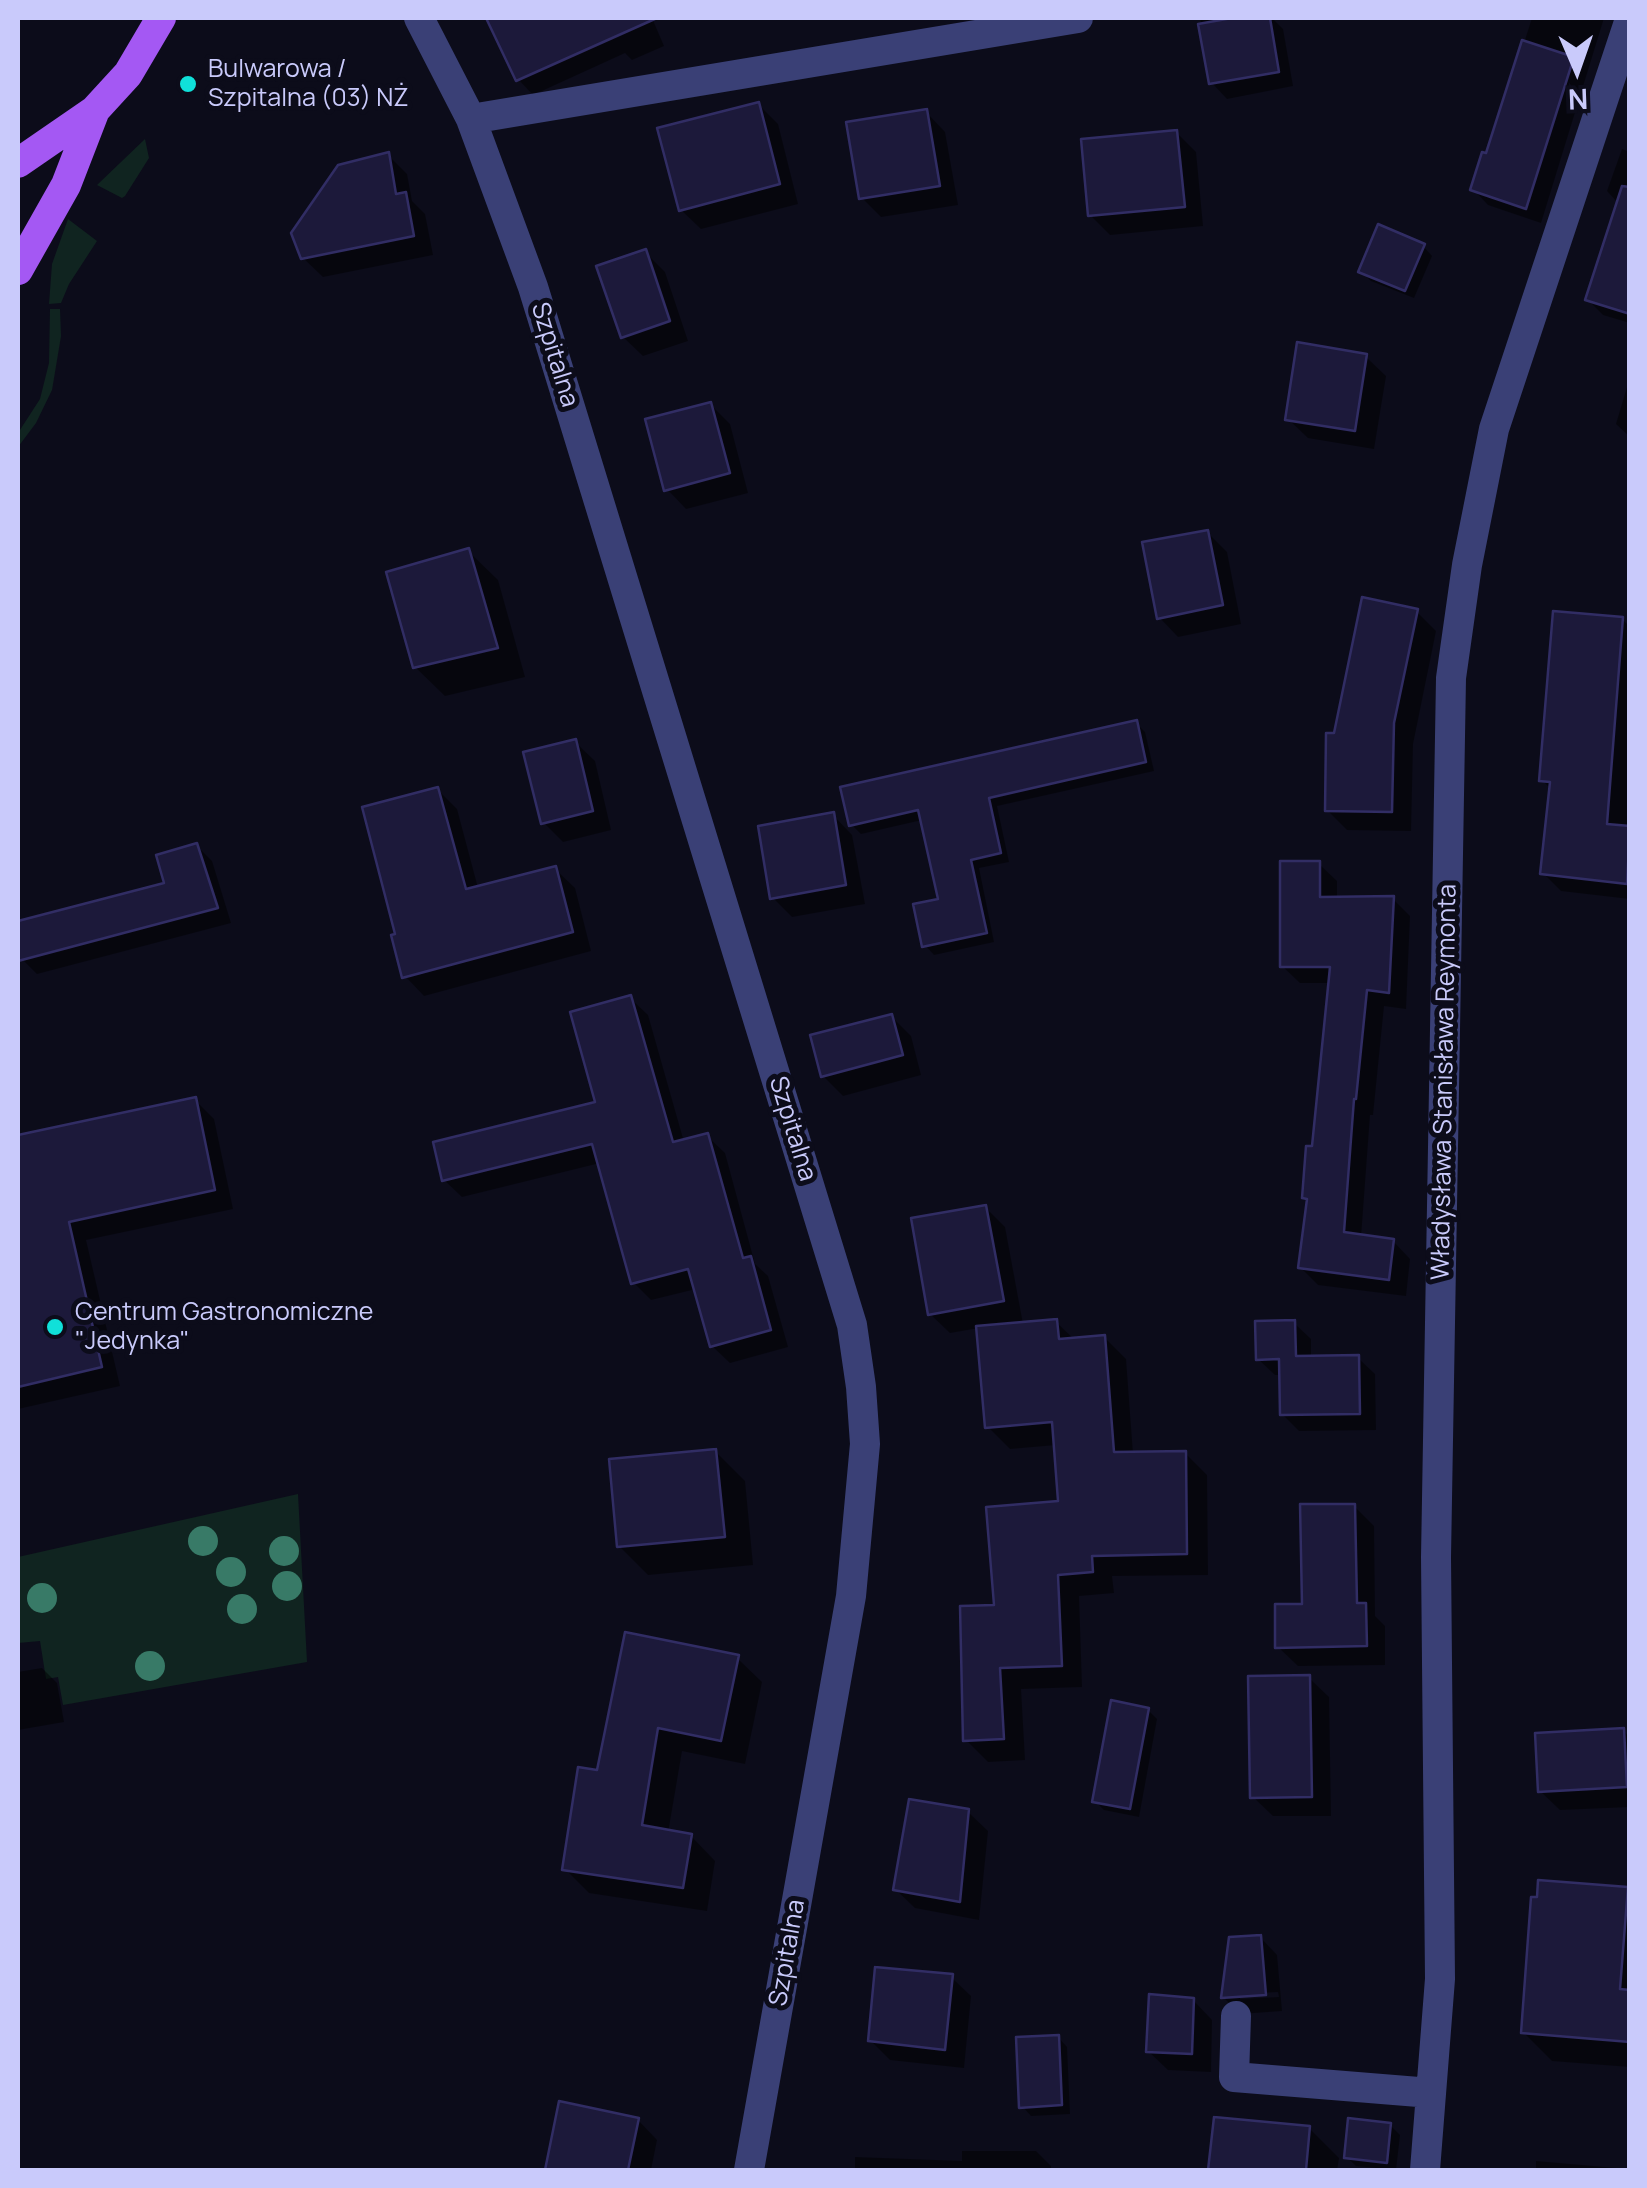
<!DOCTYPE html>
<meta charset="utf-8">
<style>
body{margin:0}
#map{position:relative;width:1647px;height:2188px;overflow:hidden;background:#0c0c1a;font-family:Manrope,sans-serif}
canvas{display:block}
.frame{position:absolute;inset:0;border:20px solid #c9cafb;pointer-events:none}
.north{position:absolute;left:1527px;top:20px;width:100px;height:100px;-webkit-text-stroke:8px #0c0c1a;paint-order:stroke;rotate:178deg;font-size:28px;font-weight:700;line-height:40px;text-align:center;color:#c9cafb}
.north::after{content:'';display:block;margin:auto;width:35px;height:45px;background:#c9cafb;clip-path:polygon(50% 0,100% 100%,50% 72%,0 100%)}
</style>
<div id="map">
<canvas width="1647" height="2188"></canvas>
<div class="frame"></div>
<div class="north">N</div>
</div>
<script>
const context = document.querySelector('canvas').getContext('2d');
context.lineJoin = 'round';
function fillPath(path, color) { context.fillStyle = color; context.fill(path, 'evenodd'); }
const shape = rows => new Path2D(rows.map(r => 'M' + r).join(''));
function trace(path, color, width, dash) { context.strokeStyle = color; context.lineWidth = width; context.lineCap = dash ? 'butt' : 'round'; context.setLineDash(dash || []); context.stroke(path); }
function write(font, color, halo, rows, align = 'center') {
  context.font = font + ' Manrope,sans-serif'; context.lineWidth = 10; context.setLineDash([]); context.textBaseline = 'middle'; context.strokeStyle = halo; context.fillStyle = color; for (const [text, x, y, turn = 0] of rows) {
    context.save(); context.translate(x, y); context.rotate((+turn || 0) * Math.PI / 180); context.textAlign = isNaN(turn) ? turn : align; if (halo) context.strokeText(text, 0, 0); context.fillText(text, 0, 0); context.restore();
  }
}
const green = shape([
 [145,139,149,158,125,196,122,198,97,185],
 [68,219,97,241,69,284,61,303,49,304,52,264],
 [50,309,60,309,61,336,52,390,36,423,18,447,18,433,40,399,49,363],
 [298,1494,307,1662,63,1705,58,1677,46,1679,40,1641,18,1643,18,1557]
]);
const shadow = shape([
 [489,18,652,18,664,46,632,60,625,53,533,95,518,79],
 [1200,18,1272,18,1283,29,1293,86,1227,99,1212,83],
 [1532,18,1604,18,1541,223,1488,205,1473,189,1488,156],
 [758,104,778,124,798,204,701,229,681,210],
 [926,112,945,132,958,205,881,217,862,198],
 [1176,132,1196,152,1203,226,1110,235,1090,215],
 [1622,149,1630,152,1630,323,1603,315,1587,299,1619,204,1607,191],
 [388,155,407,174,412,201,425,214,433,255,323,277,303,258],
 [1423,246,1432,256,1414,298,1371,281,1361,271],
 [645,252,665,272,688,341,643,356,623,337],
 [1366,357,1386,376,1374,449,1308,438,1288,419],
 [1630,377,1630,437,1616,424],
 [710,404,730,424,748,493,686,509,667,489],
 [1207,532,1227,552,1241,624,1178,637,1159,617],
 [468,551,498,580,525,677,445,696,415,667],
 [1416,611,1436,631,1413,744,1411,831,1347,830,1327,810,1336,735],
 [1622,619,1630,627,1630,899,1561,891,1543,873,1552,790,1542,780],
 [1136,723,1145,732,1154,771,997,806,1009,862,979,868,994,942,934,955,925,945,940,901,922,820,861,834,852,825],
 [575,742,595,761,611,830,563,842,543,822],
 [437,789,457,809,478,888,555,869,575,888,591,951,424,996,405,976],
 [833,815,852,835,865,904,792,917,773,898],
 [197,846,212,861,231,923,37,974,22,959,18,924,168,884],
 [1319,864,1337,881,1337,899,1393,899,1410,916,1406,1009,1384,1006,1373,1115,1370,1115,1361,1237,1393,1241,1410,1259,1406,1296,1318,1285,1301,1268,1309,1202,1304,1198,1314,1149,1331,983,1300,983,1282,966],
 [630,998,648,1015,684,1142,707,1136,725,1153,755,1264,768,1276,788,1347,730,1363,712,1346,696,1289,651,1300,634,1283,600,1163,462,1197,444,1180,598,1104],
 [891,1016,911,1036,921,1075,843,1096,823,1076],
 [195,1100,214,1119,233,1209,86,1240,120,1386,18,1409,18,1137],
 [985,1207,1005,1227,1023,1324,1056,1322,1075,1340,1104,1337,1126,1359,1133,1454,1185,1453,1207,1475,1208,1575,1112,1576,1114,1593,1079,1596,1082,1687,1021,1689,1025,1760,988,1762,966,1740,997,1607,1061,1503,1056,1445,1010,1449,988,1427,979,1328,950,1333,930,1314],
 [1294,1323,1311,1339,1311,1359,1358,1358,1375,1374,1376,1430,1299,1431,1282,1414,1282,1375,1275,1375,1258,1359],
 [716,1452,745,1481,753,1565,648,1575,619,1546],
 [1354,1506,1374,1526,1375,1616,1385,1626,1385,1665,1298,1666,1278,1647,1304,1606],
 [737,1658,762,1682,745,1764,682,1751,668,1833,691,1836,715,1861,707,1911,589,1893,565,1869,599,1772],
 [42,1668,57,1683,64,1722,18,1730,18,1672],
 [1309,1678,1329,1697,1331,1816,1273,1816,1253,1797],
 [1148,1710,1157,1719,1139,1817,1104,1810,1095,1801],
 [1623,1731,1630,1737,1630,1807,1560,1810,1540,1791],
 [968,1812,988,1831,979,1920,915,1908,895,1889],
 [1627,1889,1630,2067,1552,2061,1523,2032],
 [1260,1937,1277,1955,1282,2011,1240,2014,1223,1997],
 [1278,1992,1279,1997,1240,1999,1240,1994],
 [951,1977,971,1996,964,2068,890,2060,870,2040],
 [1193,2000,1212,2020,1211,2072,1168,2070,1148,2051],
 [1058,2037,1067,2047,1070,2114,1031,2116,1022,2106],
 [561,2104,638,2120,657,2140,651,2170,548,2170],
 [1216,2119,1309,2128,1339,2158,1337,2170,1211,2170],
 [1390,2125,1400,2135,1396,2170,1356,2166,1347,2157],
 [962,2151,1036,2151,1051,2166,1051,2170,855,2170,855,2157,962,2161],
 [1536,2161,1616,2168,1619,2170,1536,2170]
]);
const building = shape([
 [486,18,657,18,516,81,486,18],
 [1232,18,1270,18,1279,72,1209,84,1198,24,1232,18],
 [1522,40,1574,57,1526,209,1470,190,1482,152,1486,153,1522,40],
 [759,102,780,184,679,211,657,128,759,102],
 [927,109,940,186,859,199,846,122,927,109],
 [1177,130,1185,207,1088,216,1081,139,1177,130],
 [389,152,396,194,406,192,414,236,301,259,291,233,338,165,389,152],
 [1622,186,1630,187,1630,314,1585,300,1622,186],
 [1378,224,1425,244,1405,291,1358,272,1378,224],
 [646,249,670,321,621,338,596,266,646,249],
 [1297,342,1367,354,1355,431,1285,420,1297,342],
 [711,402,730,473,664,491,645,419,711,402],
 [1208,530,1223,605,1157,619,1142,542,1208,530],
 [469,548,498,648,413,668,386,572,469,548],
 [1362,597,1418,609,1394,723,1392,812,1325,811,1326,733,1334,733,1362,597],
 [1553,611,1623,617,1607,824,1630,826,1627,884,1540,874,1550,782,1539,781,1553,611],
 [1137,720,1146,762,989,798,1001,853,971,860,987,933,922,947,913,904,938,899,918,810,849,826,840,787,1137,720],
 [576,739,593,811,541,824,523,752,576,739],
 [438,787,466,889,556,866,573,932,402,978,391,935,395,934,362,807,438,787],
 [834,812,846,885,770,899,758,826,834,812],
 [197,843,218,908,18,961,18,921,164,883,156,855,197,843],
 [1280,861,1320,861,1320,897,1394,896,1389,993,1367,990,1356,1099,1354,1099,1344,1232,1394,1239,1389,1280,1298,1268,1307,1199,1302,1198,1306,1146,1312,1146,1330,967,1280,967,1280,861],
 [631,995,673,1142,708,1133,743,1258,751,1256,771,1330,710,1347,688,1269,631,1284,592,1144,442,1181,433,1142,595,1102,570,1012,631,995],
 [892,1014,903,1055,821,1077,810,1035,892,1014],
 [196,1097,215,1190,69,1222,102,1367,18,1387,18,1135,196,1097],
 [986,1205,1004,1301,928,1315,911,1218,986,1205],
 [1057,1319,1059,1339,1105,1335,1114,1452,1186,1451,1187,1554,1092,1556,1093,1572,1058,1575,1062,1666,1000,1668,1004,1739,963,1741,960,1606,994,1605,986,1507,1058,1501,1052,1422,985,1428,976,1326,1057,1319],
 [1295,1320,1296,1356,1359,1355,1360,1414,1280,1415,1279,1359,1256,1360,1255,1321,1295,1320],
 [716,1449,725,1537,617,1547,609,1459,716,1449],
 [1300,1504,1355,1504,1357,1603,1366,1603,1367,1646,1275,1648,1275,1604,1302,1604,1300,1504],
 [625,1632,739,1655,721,1741,658,1728,642,1825,692,1834,683,1888,562,1870,578,1767,597,1770,625,1632],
 [1310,1675,1312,1797,1250,1798,1248,1676,1310,1675],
 [1111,1700,1149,1708,1130,1809,1092,1802,1111,1700],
 [1624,1728,1627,1787,1538,1792,1535,1733,1624,1728],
 [909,1799,969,1809,960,1902,893,1890,909,1799],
 [1538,1880,1628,1887,1620,1989,1630,1990,1630,2042,1521,2033,1531,1897,1537,1897,1538,1880],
 [1261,1935,1266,1995,1221,1998,1229,1937,1261,1935],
 [875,1967,953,1974,945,2050,868,2041,875,1967],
 [1149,1994,1194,1998,1192,2054,1146,2052,1149,1994],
 [1059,2035,1062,2105,1019,2108,1016,2037,1059,2035],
 [559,2101,639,2118,628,2170,545,2170,559,2101],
 [1214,2117,1310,2126,1306,2170,1208,2170,1214,2117],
 [1348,2118,1391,2123,1387,2163,1344,2158,1348,2118]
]);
const minor = shape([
 [419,18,471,119,533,287,852,1325,861,1387,865,1444,851,1596,749,2170],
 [471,119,1078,18],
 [1236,2016,1234,2077,1431,2093],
 [1425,2170,1440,1979,1436,1557,1451,678,1467,565,1494,429,1630,19]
]);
const major = shape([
 [18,163,95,110,128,74,161,18],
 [18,270,66,185,95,110]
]);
const trees = [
 [203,1541],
 [284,1551],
 [231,1572],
 [287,1586],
 [42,1598],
 [242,1609],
 [150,1666]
];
const markers = [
 [188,84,10,"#10e0d9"],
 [55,1327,10,"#10e0d9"]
];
const poiNames = [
 ["Bulwarowa /",208,70],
 ["Szpitalna (03) NŻ",208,99],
 ["Centrum Gastronomiczne",75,1313],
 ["\"Jedynka\"",75,1342]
];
const streetNames = [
 ["Szpitalna",554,355,73],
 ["Władysława Stanisława Reymonta",1445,1082,-89],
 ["Szpitalna",792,1129,73],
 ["Szpitalna",788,1953,-80]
];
fillPath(green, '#102420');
fillPath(shadow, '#0007');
fillPath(building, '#1c193a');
trace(building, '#312d64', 2.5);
trace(minor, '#3a4076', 30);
trace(major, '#a458f3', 30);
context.fillStyle = '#387a67';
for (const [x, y] of trees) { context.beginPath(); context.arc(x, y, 15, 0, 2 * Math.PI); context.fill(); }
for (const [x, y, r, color] of markers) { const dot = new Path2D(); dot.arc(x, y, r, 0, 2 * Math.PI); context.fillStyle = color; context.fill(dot); trace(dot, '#0c0c1a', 4); }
write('25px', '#c9cafb', '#0c0c1a', poiNames, 'left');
write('25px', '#c9cafb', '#0c0c1a', streetNames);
</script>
